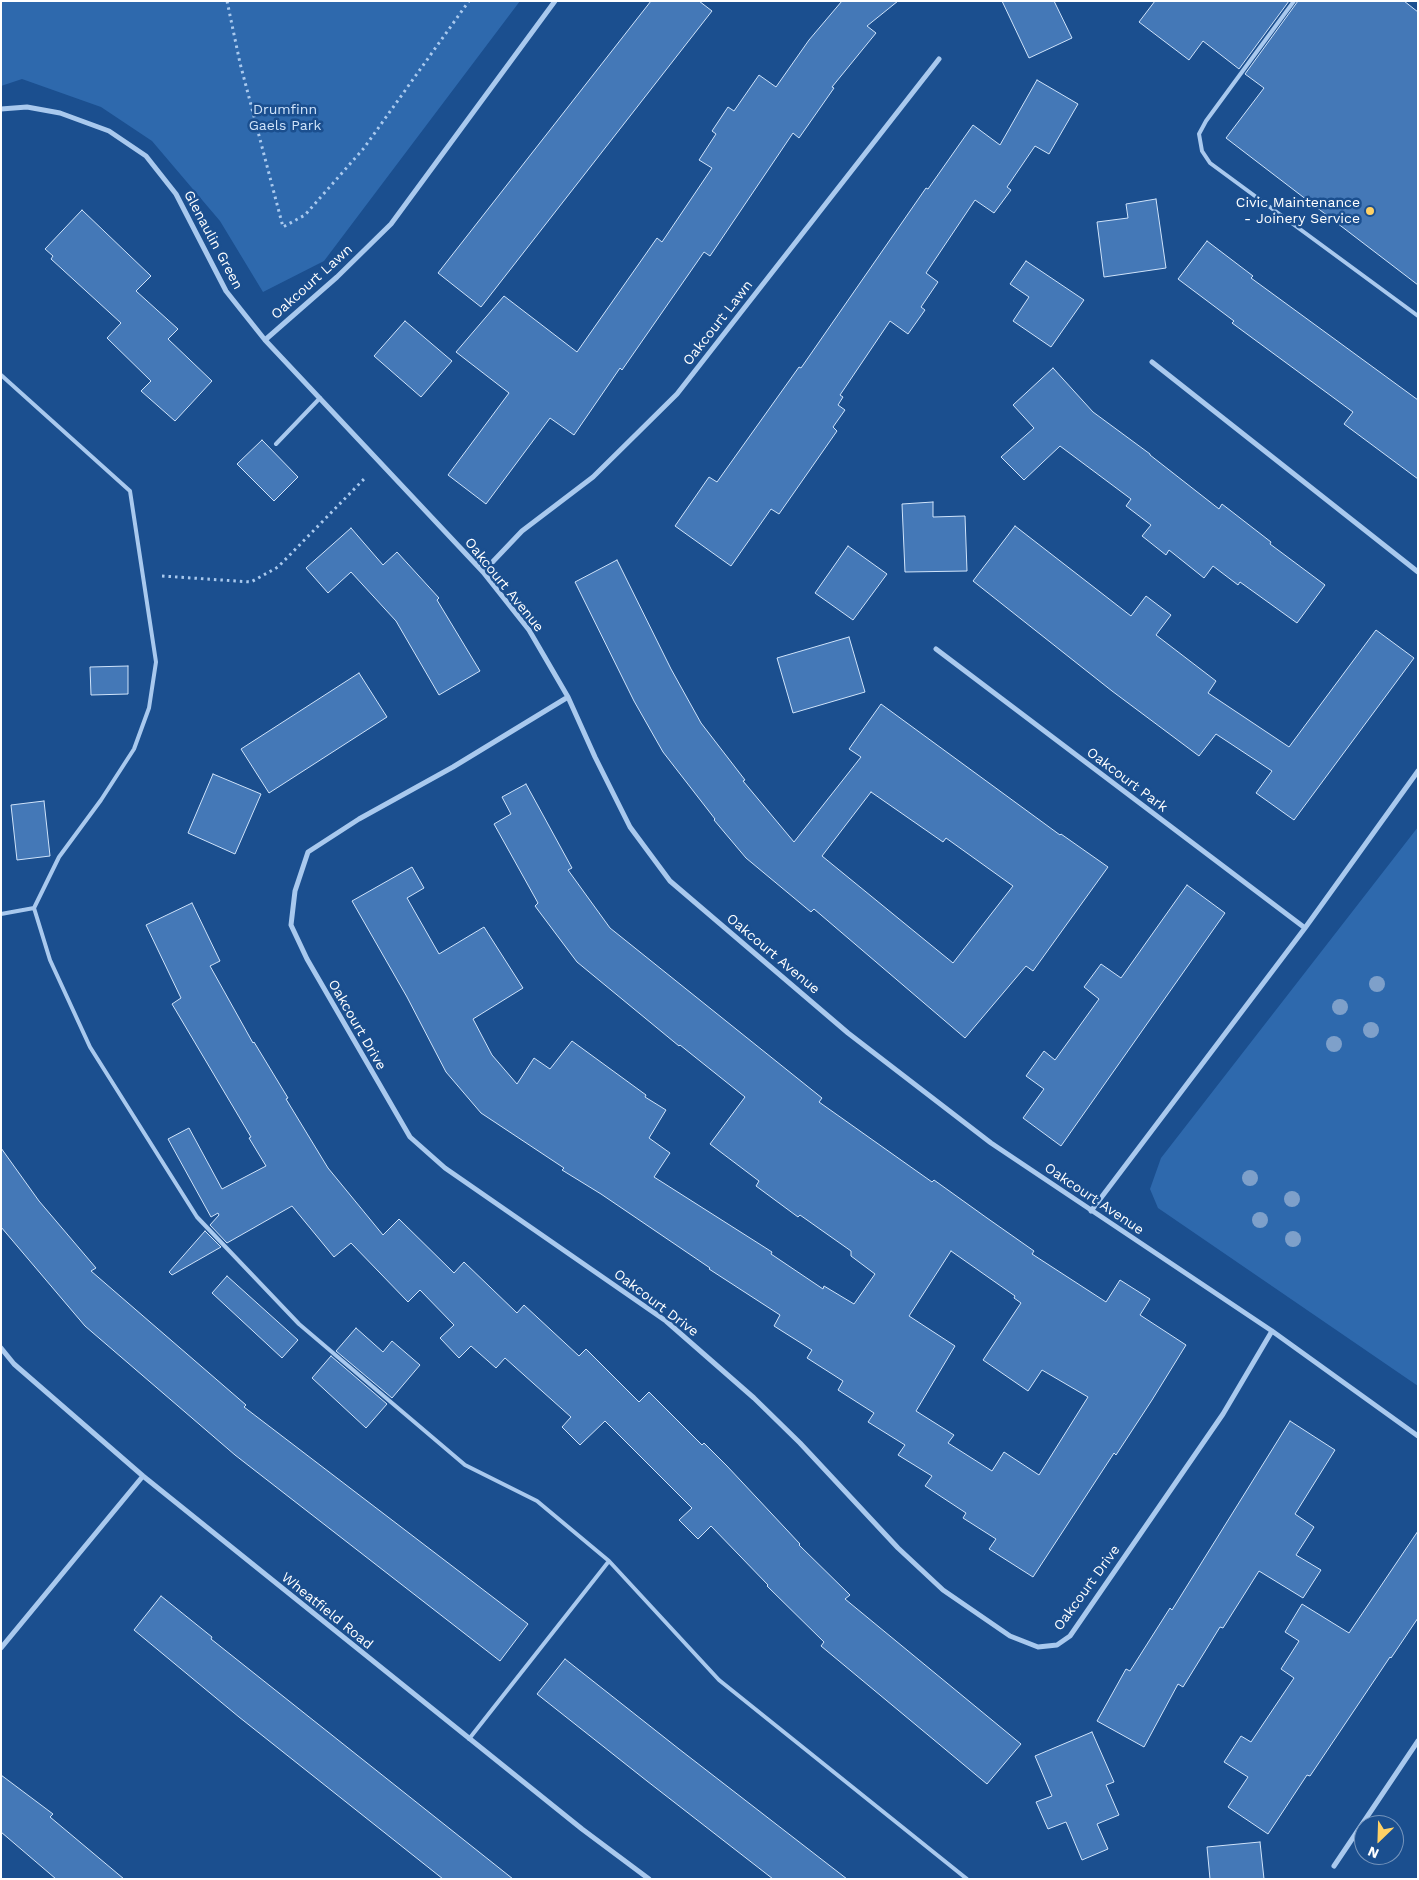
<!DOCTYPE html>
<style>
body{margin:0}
#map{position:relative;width:1419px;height:1880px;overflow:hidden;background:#1b4f8f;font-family:"Work Sans",sans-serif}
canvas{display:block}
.frame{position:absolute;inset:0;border:2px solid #fff;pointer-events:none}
.north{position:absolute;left:1354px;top:1815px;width:50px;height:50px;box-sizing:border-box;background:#1b4f8f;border:1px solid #7695bc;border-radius:50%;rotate:204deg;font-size:14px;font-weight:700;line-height:20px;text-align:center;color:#fff}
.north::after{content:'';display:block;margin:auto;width:18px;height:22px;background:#ffd166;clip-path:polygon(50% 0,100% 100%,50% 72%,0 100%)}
</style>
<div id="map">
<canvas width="1419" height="1880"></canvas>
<div class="frame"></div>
<div class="north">N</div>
</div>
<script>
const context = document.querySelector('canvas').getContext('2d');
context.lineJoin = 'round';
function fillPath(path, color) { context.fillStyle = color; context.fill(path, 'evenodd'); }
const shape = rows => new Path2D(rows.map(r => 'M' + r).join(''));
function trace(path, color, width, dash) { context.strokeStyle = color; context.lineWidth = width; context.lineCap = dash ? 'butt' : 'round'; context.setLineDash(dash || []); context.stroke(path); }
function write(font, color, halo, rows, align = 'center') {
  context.font = font + ' "Work Sans",sans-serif'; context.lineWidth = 5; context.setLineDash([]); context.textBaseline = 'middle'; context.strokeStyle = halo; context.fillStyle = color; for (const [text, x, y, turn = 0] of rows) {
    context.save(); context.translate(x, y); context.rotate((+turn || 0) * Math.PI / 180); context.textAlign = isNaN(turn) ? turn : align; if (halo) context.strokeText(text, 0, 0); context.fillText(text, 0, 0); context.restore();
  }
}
const green = shape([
 [1,1,520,1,324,261,263,292,220,221,152,141,101,107,22,79,1,86],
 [1418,827,1418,1386,1158,1208,1150,1189,1161,1158]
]);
const building = shape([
 [651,1,699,1,712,11,481,307,438,273,651,1],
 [842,1,898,1,867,26,876,33,832,87,834,88,799,138,793,133,710,256,704,252,622,370,620,368,574,435,550,418,486,504,448,475,509,393,456,352,504,296,577,352,657,238,662,242,712,168,699,160,716,134,712,131,728,107,734,111,759,75,776,87,809,40,842,1],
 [1002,1,1054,1,1072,38,1029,58,1002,1],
 [1155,1,1289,1,1239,69,1203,41,1189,60,1139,22,1155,1],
 [1298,1,1404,1,1418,12,1418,285,1226,138,1264,88,1245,74,1298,1],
 [1037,80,1078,104,1049,154,1035,146,1007,187,1011,190,994,213,975,200,926,273,938,282,921,307,925,310,908,334,890,321,840,395,843,397,838,405,845,410,833,427,837,431,779,514,771,509,731,566,675,526,709,477,717,482,799,367,801,368,926,188,928,189,973,125,1000,145,1037,80],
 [1156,199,1166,268,1104,277,1097,222,1128,218,1126,204,1156,199],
 [82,210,151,276,136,291,178,329,168,339,212,381,175,421,141,391,151,381,107,338,121,323,51,259,53,256,45,249,82,210],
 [1207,241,1253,276,1251,278,1418,400,1418,479,1344,424,1353,412,1232,323,1234,321,1178,279,1207,241],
 [1026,261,1084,300,1051,347,1013,321,1029,297,1010,284,1026,261],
 [405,321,452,361,421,397,374,356,405,321],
 [1053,368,1093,412,1150,454,1150,455,1219,509,1222,504,1271,542,1270,544,1325,585,1297,623,1240,582,1238,585,1213,566,1204,578,1169,550,1166,555,1142,536,1151,525,1126,506,1131,499,1060,446,1024,480,1001,457,1034,428,1013,405,1053,368],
 [262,440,298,477,274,501,237,464,262,440],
 [933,502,933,517,965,516,967,571,905,572,902,504,933,502],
 [1015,526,1131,616,1146,596,1171,615,1156,635,1216,681,1208,693,1289,747,1376,630,1414,658,1294,820,1256,793,1272,771,1216,734,1199,756,1112,691,973,581,1015,526],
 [351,528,383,565,397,552,439,598,437,600,480,671,439,695,396,621,351,572,328,593,306,568,351,528],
 [848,546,887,574,853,620,815,593,848,546],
 [617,560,671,669,701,723,745,780,743,781,794,842,861,757,849,749,881,704,1060,835,1061,834,1108,867,1033,971,1026,966,965,1038,814,909,811,912,746,858,714,820,715,819,663,752,634,701,575,582,617,560],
 [871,792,943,842,946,838,1013,886,953,963,822,856,871,792],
 [849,637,865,692,793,713,777,658,849,637],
 [128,666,128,694,91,695,90,667,128,666],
 [359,673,387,717,269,793,241,749,359,673],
 [213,774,261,794,235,854,188,833,213,774],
 [526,784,572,868,568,870,610,928,822,1098,819,1102,932,1182,934,1180,987,1218,1034,1251,1032,1254,1106,1302,1120,1280,1150,1299,1140,1315,1186,1345,1152,1400,1116,1455,1114,1453,1033,1577,989,1549,996,1539,963,1518,966,1513,925,1486,932,1476,898,1455,905,1445,868,1422,874,1413,838,1390,843,1381,807,1358,812,1350,774,1326,780,1315,709,1269,710,1268,601,1194,562,1170,564,1168,481,1113,446,1072,407,997,352,901,412,867,424,888,407,898,439,954,484,927,523,988,473,1019,492,1055,517,1084,534,1058,550,1069,572,1041,646,1095,645,1097,666,1110,649,1138,670,1153,654,1177,772,1252,771,1254,823,1289,824,1286,854,1304,875,1274,851,1256,851,1251,800,1215,798,1217,756,1186,759,1181,710,1144,745,1097,680,1045,679,1046,577,962,535,906,538,903,494,824,511,814,502,797,526,784],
 [951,1251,1015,1296,1014,1298,1021,1303,983,1360,1028,1391,1042,1370,1088,1397,1039,1475,1004,1452,992,1471,948,1443,954,1435,916,1411,955,1346,909,1316,951,1251],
 [44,801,50,856,17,860,11,805,44,801],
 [1187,885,1225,913,1061,1146,1023,1118,1044,1089,1026,1076,1044,1051,1055,1060,1099,999,1084,987,1101,964,1121,978,1187,885],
 [192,903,220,961,210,966,253,1043,254,1042,288,1098,286,1099,328,1168,383,1235,399,1219,454,1273,464,1262,517,1313,524,1305,579,1356,586,1349,639,1402,649,1392,702,1445,704,1443,727,1466,800,1544,799,1545,850,1595,845,1599,1021,1744,987,1784,821,1646,824,1642,767,1586,768,1585,711,1526,698,1539,679,1520,692,1508,605,1421,580,1445,562,1427,571,1417,505,1358,496,1368,471,1346,459,1358,440,1338,454,1325,420,1290,408,1302,351,1243,334,1257,292,1206,227,1243,210,1225,219,1215,218,1213,211,1217,168,1139,189,1128,222,1189,266,1166,249,1138,251,1137,172,1004,181,998,146,925,192,903],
 [1,1148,39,1201,96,1268,91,1271,246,1405,244,1407,528,1624,500,1661,235,1455,85,1326,1,1227,1,1148],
 [205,1231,221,1247,172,1275,169,1272,205,1231],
 [227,1276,298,1340,282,1358,212,1293,227,1276],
 [356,1328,383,1352,392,1341,420,1365,392,1398,336,1351,356,1328],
 [331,1356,387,1404,366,1428,312,1378,331,1356],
 [1290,1421,1335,1450,1295,1514,1314,1527,1296,1555,1321,1570,1303,1598,1259,1571,1223,1628,1220,1627,1183,1687,1178,1684,1144,1747,1097,1721,1126,1669,1130,1671,1170,1608,1172,1610,1290,1421],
 [1418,1531,1418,1618,1391,1658,1390,1657,1310,1776,1307,1775,1268,1834,1228,1807,1248,1777,1224,1762,1241,1736,1251,1742,1294,1678,1281,1669,1299,1641,1285,1632,1302,1604,1349,1633,1418,1531],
 [161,1596,212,1637,211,1639,513,1879,443,1879,239,1717,134,1630,161,1596],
 [565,1659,679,1749,847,1879,773,1879,647,1781,537,1694,565,1659],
 [1092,1732,1114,1782,1106,1785,1119,1815,1097,1824,1108,1849,1082,1860,1066,1822,1048,1829,1036,1802,1052,1796,1035,1756,1092,1732],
 [1,1775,53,1814,50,1817,124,1879,56,1879,1,1832,1,1775],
 [1260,1842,1264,1879,1210,1879,1207,1847,1260,1842]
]);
const path = shape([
 [227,1,240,63,283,227,305,215,364,148,469,1],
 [162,576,251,582,278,567,364,479]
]);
const service = shape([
 [1294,1,1206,121,1199,134,1202,151,1210,163,1418,316],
 [1,375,130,491,156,662,149,708,134,749,101,800,59,857,34,908,50,960,90,1047,197,1217,299,1324,465,1465,537,1501,609,1561,719,1680,967,1879],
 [276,444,320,398],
 [1,914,34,908],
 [469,1739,609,1561]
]);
const minor = shape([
 [1,109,27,107,60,113,109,131,146,156,176,194,226,291,265,340,483,572,529,630,568,697,595,757,630,827,670,881,848,1033,991,1143,1272,1331,1418,1436],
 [265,340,337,277,391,224,555,1],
 [1152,362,1418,572],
 [483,572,522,531,593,477,677,394,939,59],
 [936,649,1305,928],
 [568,697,453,767,359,819,308,852,295,891,291,925,307,959,410,1137,445,1168,666,1321,754,1398,800,1443,898,1548,943,1590,1010,1636,1038,1647,1057,1645,1070,1636,1223,1414,1272,1331],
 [1091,1211,1305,928,1418,771],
 [1,1348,14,1364,143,1476,582,1829,649,1879],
 [1,1648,143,1476],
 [1334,1866,1418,1741]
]);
const trees = [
 [1377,984],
 [1340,1007],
 [1371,1030],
 [1334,1044],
 [1250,1178],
 [1292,1199],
 [1260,1220],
 [1293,1239]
];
const markers = [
 [1370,211,5,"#ffd166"]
];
const parkNames = [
 ["Drumfinn",285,110],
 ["Gaels Park",285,126]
];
const poiNames = [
 ["Civic Maintenance",1360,203],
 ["- Joinery Service",1360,219]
];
const streetNames = [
 ["Glenaulin Green",213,240,62],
 ["Oakcourt Lawn",312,282,-42],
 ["Oakcourt Lawn",718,323,-52],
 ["Oakcourt Avenue",504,585,51],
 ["Oakcourt Park",1127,780,37],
 ["Oakcourt Avenue",773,954,40],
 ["Oakcourt Drive",357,1025,60],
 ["Oakcourt Avenue",1094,1199,34],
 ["Oakcourt Drive",656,1303,37],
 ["Oakcourt Drive",1087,1588,-54],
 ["Wheatfield Road",327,1611,39]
];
fillPath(green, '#2e69ad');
fillPath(building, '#4478b7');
trace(building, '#cfe3fa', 1);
trace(path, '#a9c9ee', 3, [2.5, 4]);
trace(service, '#a9c9ee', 4);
trace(minor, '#a9c9ee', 5);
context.fillStyle = '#7ea0ca';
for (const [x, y] of trees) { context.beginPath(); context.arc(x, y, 8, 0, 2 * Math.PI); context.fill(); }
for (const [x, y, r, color] of markers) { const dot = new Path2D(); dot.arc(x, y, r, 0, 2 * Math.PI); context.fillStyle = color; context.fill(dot); trace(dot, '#1b4f8f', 2); }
write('14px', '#cfe3fa', '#1b4f8f', parkNames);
write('14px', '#fff', '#1b4f8f', poiNames, 'right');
write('14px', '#fff', '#1b4f8f', streetNames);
</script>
